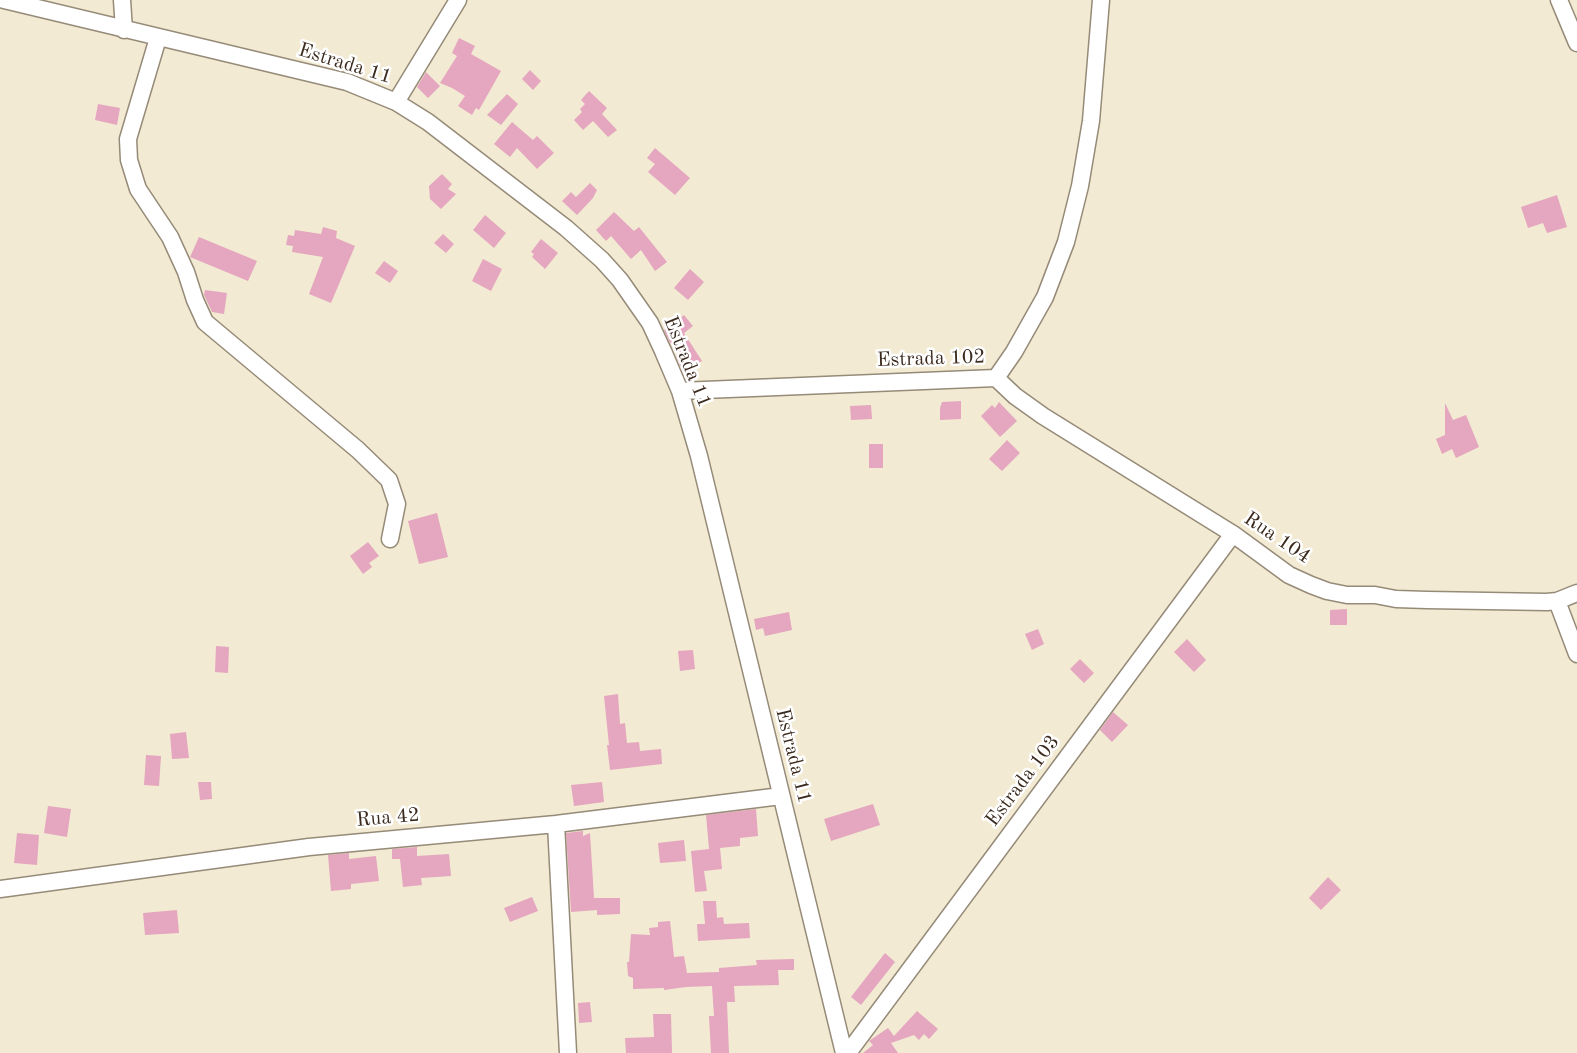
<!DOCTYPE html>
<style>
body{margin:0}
canvas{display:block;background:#f2ead2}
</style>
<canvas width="1577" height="1053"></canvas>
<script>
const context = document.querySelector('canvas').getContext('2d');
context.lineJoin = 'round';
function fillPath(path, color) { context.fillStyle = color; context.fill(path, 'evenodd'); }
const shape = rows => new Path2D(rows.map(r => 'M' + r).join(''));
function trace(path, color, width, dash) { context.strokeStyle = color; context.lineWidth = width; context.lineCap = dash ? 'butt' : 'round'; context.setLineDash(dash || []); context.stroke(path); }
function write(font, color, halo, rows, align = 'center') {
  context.font = font + ' "Old Standard TT",serif'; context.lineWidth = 5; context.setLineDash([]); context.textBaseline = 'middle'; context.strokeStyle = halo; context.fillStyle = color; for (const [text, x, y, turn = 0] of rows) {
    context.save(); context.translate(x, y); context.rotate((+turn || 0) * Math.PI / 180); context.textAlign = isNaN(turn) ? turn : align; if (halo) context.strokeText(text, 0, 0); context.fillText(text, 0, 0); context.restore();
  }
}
const building = shape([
 [459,38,475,46,471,54,501,71,479,110,476,108,472,115,458,106,465,96,452,88,440,83,457,56,452,53],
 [530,70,541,81,533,90,522,79],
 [426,72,440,86,428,98,417,87],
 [589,91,607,108,602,114,617,130,608,137,593,121,583,130,574,120,582,112,580,109,585,104,581,100],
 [507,94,518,104,501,125,487,115],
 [98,104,120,108,117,125,95,120],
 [512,122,533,140,537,136,554,153,537,169,517,148,510,157,494,144],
 [655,148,690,178,675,195,648,172,655,164,647,158],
 [442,174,452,184,448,189,456,194,441,209,430,199,429,186],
 [590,183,597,190,593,198,577,215,562,201,571,192,576,197],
 [1557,195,1567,227,1547,233,1543,223,1528,228,1521,207],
 [614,212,634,231,639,227,667,262,655,271,641,250,631,259,611,236,606,241,596,230],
 [485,215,506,233,494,248,473,230],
 [323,227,337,231,336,238,355,246,331,303,309,294,323,257,292,252,293,246,286,245,288,235,294,236,295,230,321,234],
 [443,234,454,244,446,253,434,243],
 [199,237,257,261,248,281,190,257],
 [541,239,558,253,545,269,532,257,534,254,531,252],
 [483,259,502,269,491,291,472,281],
 [384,261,398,271,390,283,375,273],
 [690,269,704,282,688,300,674,288],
 [205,290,227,293,224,314,212,312,204,295],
 [684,315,693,326,684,333,702,361,683,373,676,356,680,354,669,341,664,330],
 [961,401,961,419,940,420,940,408,942,402],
 [999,402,1017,421,1000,437,981,416,992,405,995,408],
 [1445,403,1453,420,1466,415,1479,447,1456,458,1452,449,1442,454,1436,439,1445,435],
 [871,405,872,419,851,420,850,406],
 [1007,440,1020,453,1002,471,989,459],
 [869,444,883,444,883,468,869,468],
 [437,513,448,557,419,564,408,521],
 [368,542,379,556,369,563,372,567,363,574,350,556],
 [1347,609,1347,625,1330,625,1330,610],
 [789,612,792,630,765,636,763,628,756,630,754,619],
 [1038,629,1044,644,1032,650,1025,634],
 [1187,639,1206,660,1194,672,1174,652],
 [216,646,229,647,228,673,215,672],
 [693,650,695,669,680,671,678,651],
 [1080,659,1094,673,1084,683,1070,669],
 [618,694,620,724,625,723,627,743,639,742,640,751,661,749,662,764,610,770,607,745,609,745,604,696],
 [1113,712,1128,725,1112,742,1100,730],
 [186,732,189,758,172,759,170,734],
 [146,755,161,756,159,786,144,785],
 [198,782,211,782,212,799,200,800],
 [602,782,604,802,574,806,571,785],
 [873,804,880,825,831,841,824,819],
 [48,806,71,809,67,837,44,833],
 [756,809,758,836,740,838,740,846,720,848,722,869,704,871,707,891,695,892,691,851,709,849,706,815],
 [583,831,583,836,590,833,594,898,620,898,620,914,597,915,597,910,571,912,566,833],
 [17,833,39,835,37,865,14,863],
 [684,840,686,861,660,863,658,843],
 [417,847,417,856,449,854,451,876,421,878,422,885,403,887,400,859,392,859,392,849],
 [349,853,349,859,376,856,379,881,351,884,351,889,331,891,328,855],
 [1328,877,1341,890,1321,910,1309,898],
 [532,897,538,911,510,922,504,908],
 [703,901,716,901,717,918,723,917,724,924,749,923,750,938,698,941,697,924,705,924],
 [177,910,179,933,145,935,143,913],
 [670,921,674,957,684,956,687,973,719,972,719,968,757,965,756,960,794,959,794,970,778,970,779,985,734,986,735,1002,727,1002,729,1053,711,1053,709,1016,714,1016,712,986,686,987,664,990,664,988,633,989,633,978,628,976,627,962,629,962,631,934,650,935,649,928,658,927,658,922],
 [885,953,895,962,861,1005,851,997],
 [590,1002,592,1022,579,1023,578,1003],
 [917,1011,938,1029,929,1039,924,1034,919,1040,914,1035,891,1043,898,1053,863,1053,873,1045,869,1041,888,1028,894,1036],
 [653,1014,671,1014,672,1053,626,1053,625,1038,654,1037]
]);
const street = shape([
 [4,0,347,82,396,102,428,122,566,228,602,260,620,280,650,323,663,351,680,391,699,456,844,1053],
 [122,0,124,30],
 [1559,0,1577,43],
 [158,38,128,139,129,160,138,189,170,237,186,272,195,300,205,322,358,450,389,480,397,504,390,539],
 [396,102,458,0],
 [996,378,1015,396,1043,416,1233,534,1289,575,1311,585,1327,591,1347,595,1375,595,1396,599,1427,600,1547,602,1557,601,1577,593],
 [996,378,1014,352,1045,297,1066,242,1080,186,1091,121,1101,0],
 [680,391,996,378],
 [1557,601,1577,654],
 [556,824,568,1053],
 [0,889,309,847,556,824,781,796],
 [848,1053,1233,534]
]);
const streetNames = [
 ["Estrada 11",345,64,17],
 ["Estrada 102",931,359,-2],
 ["Estrada 11",687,362,68],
 ["Rua 104",1277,538,34],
 ["Estrada 11",793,756,76],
 ["Estrada 103",1023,781,-53],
 ["Rua 42",388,818,-5]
];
fillPath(building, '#e5a6bf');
trace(street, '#968a78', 19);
trace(street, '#fff', 16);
write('20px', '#3b2a1e', '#fff', streetNames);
</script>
